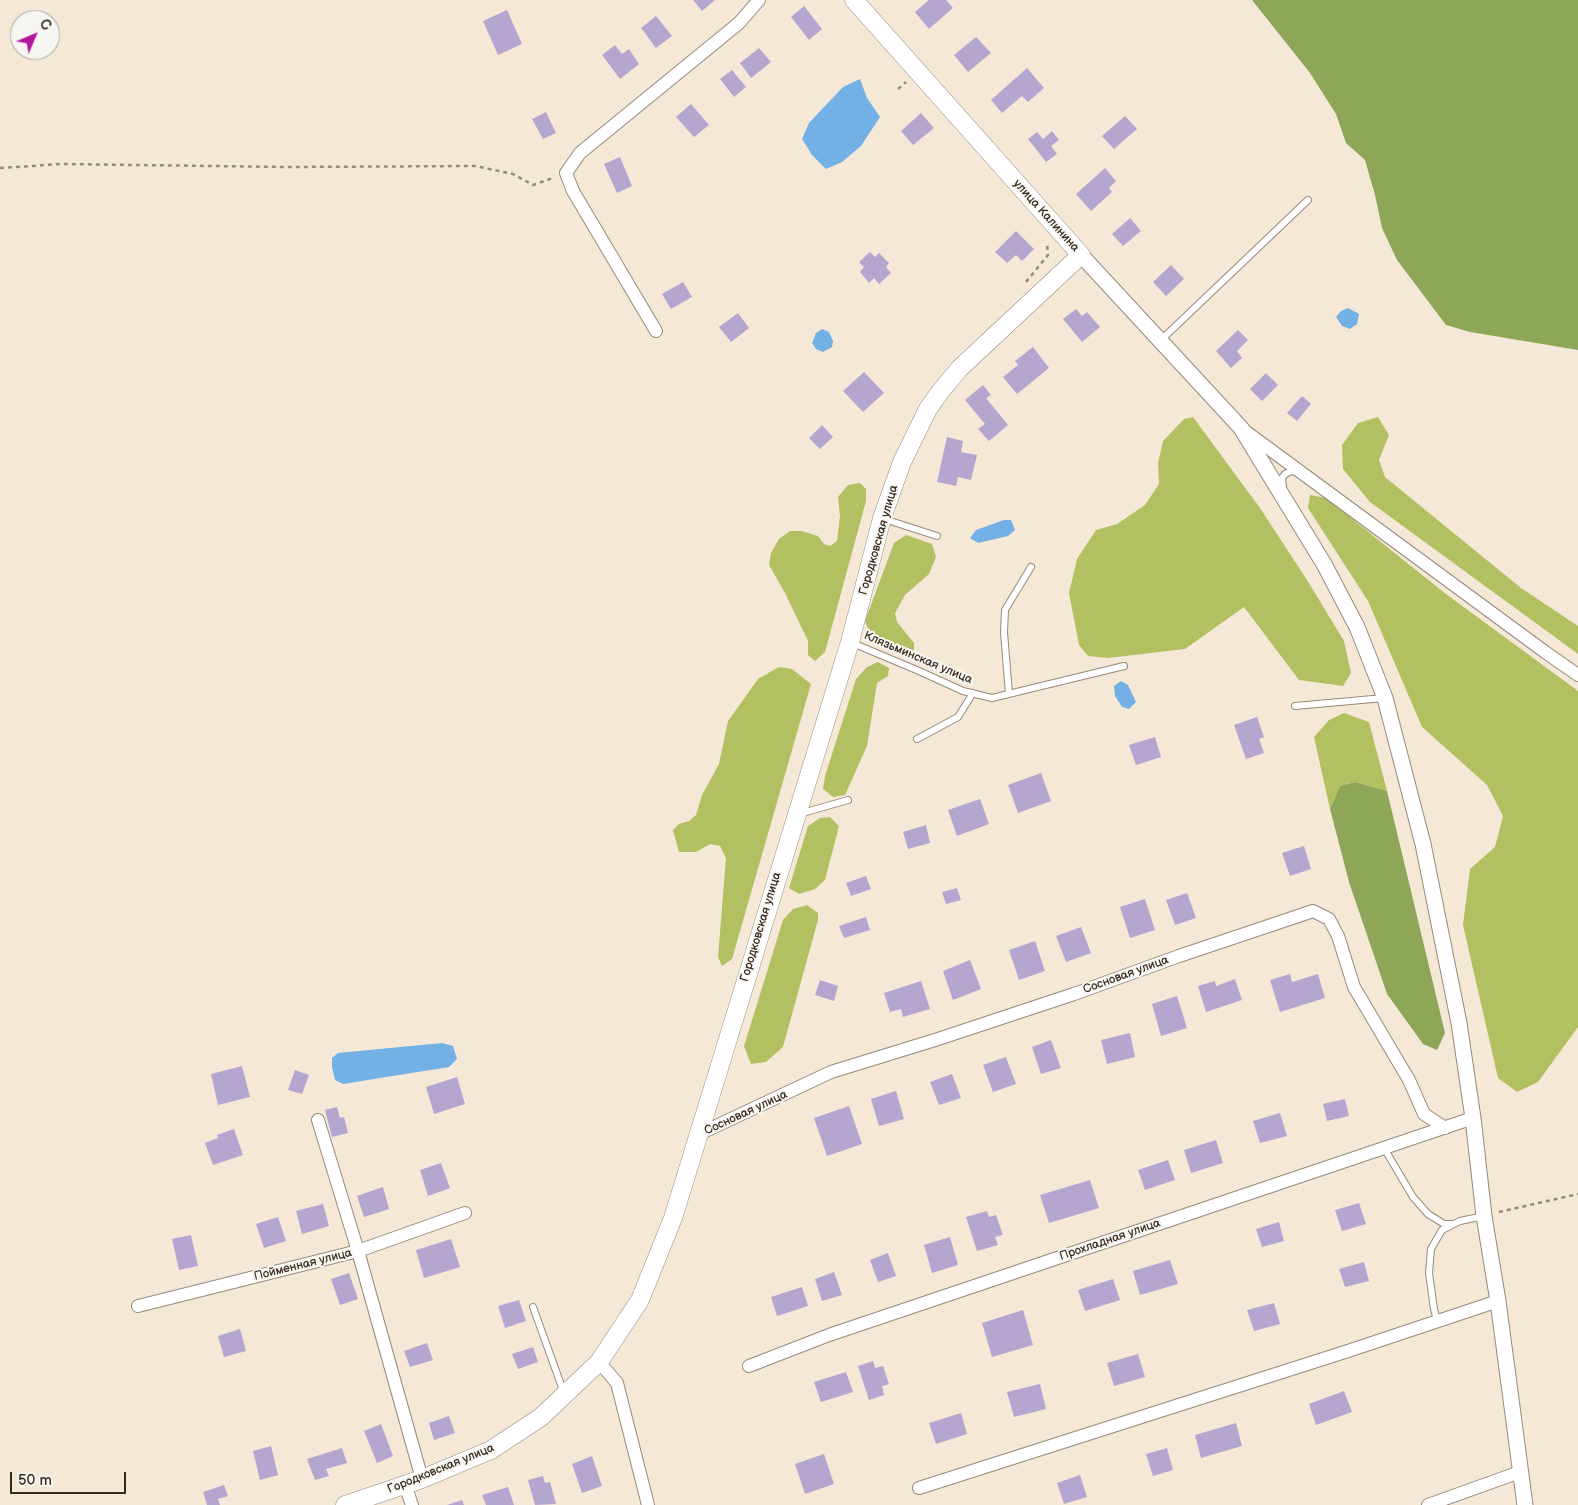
<!DOCTYPE html>
<meta charset="utf-8">
<style>
body{margin:0}
#map{position:relative;width:1578px;height:1505px;overflow:hidden;background:#f5e8d7;font-family:"Balsamiq Sans",sans-serif}
canvas{display:block}
.north{position:absolute;left:10px;top:10px;width:50px;height:50px;box-sizing:border-box;background:#f6f6f2;border:1px solid #aba49d;border-radius:50%;rotate:45deg;font-size:14px;font-weight:700;line-height:20px;text-align:center;color:#3b2a1e}
.north::after{content:'';display:block;margin:auto;width:18px;height:22px;background:#b5179e;clip-path:polygon(50% 0,100% 100%,50% 72%,0 100%)}
.scale{position:absolute;left:10px;top:1472px;width:116px;height:22px;box-sizing:border-box;border:2px solid #3b2a1e;border-top:0;padding-left:6px;font-size:15px;line-height:18px;white-space:nowrap;color:#3b2a1e;-webkit-text-stroke:4px #f6f6f2;paint-order:stroke}
</style>
<div id="map">
<canvas width="1578" height="1505"></canvas>
<div class="north">С</div>
<div class="scale">50 m</div>
</div>
<script>
const context = document.querySelector('canvas').getContext('2d');
context.lineJoin = 'round';
function fillPath(path, color) { context.fillStyle = color; context.fill(path, 'evenodd'); }
const shape = rows => new Path2D(rows.map(r => 'M' + r).join(''));
function trace(path, color, width, dash) { context.strokeStyle = color; context.lineWidth = width; context.lineCap = dash ? 'butt' : 'round'; context.setLineDash(dash || []); context.stroke(path); }
function write(font, color, halo, rows, align = 'center') {
  context.font = font + ' "Balsamiq Sans",sans-serif'; context.lineWidth = 4; context.setLineDash([]); context.textBaseline = 'middle'; context.strokeStyle = halo; context.fillStyle = color; for (const [text, x, y, turn = 0] of rows) {
    context.save(); context.translate(x, y); context.rotate((+turn || 0) * Math.PI / 180); context.textAlign = isNaN(turn) ? turn : align; if (halo) context.strokeText(text, 0, 0); context.fillText(text, 0, 0); context.restore();
  }
}
const green = shape([
 [1193,417,1260,508,1307,580,1344,641,1351,673,1343,686,1299,680,1244,607,1185,649,1108,658,1088,656,1079,645,1069,593,1077,559,1096,530,1117,524,1145,505,1159,484,1158,463,1163,441,1184,419],
 [1378,417,1389,435,1379,460,1385,477,1521,588,1578,626,1578,654,1370,502,1343,469,1342,445,1358,423],
 [860,483,866,489,866,501,825,652,815,661,808,655,808,641,785,593,769,565,771,553,779,539,790,531,802,531,818,536,824,544,830,546,837,541,840,516,838,497,848,485],
 [1310,495,1326,498,1446,594,1578,691,1578,1027,1538,1082,1517,1092,1498,1078,1463,925,1470,869,1495,847,1503,816,1487,785,1422,727,1368,601,1308,508],
 [906,535,932,544,936,557,929,574,905,595,895,613,897,622,914,643,914,652,901,655,874,644,865,621,894,543],
 [878,662,889,668,888,676,877,683,867,746,845,795,833,797,823,789,825,776,856,679,867,667],
 [779,667,792,669,811,684,732,959,722,966,718,957,726,858,720,846,710,844,696,852,679,852,673,830,679,824,689,821,696,815,702,795,719,764,728,721,758,679],
 [1344,713,1369,722,1387,791,1355,782,1340,786,1330,809,1314,737,1329,720],
 [830,817,839,826,825,880,815,889,799,894,789,888,808,826,820,818],
 [807,905,818,913,818,920,783,1047,766,1062,751,1064,744,1046,783,920,793,909]
]);
const forest = shape([
 [1252,0,1578,0,1578,350,1470,332,1446,325,1397,260,1382,228,1375,195,1365,160,1346,143,1336,114,1310,73],
 [1355,782,1387,791,1445,1033,1437,1050,1423,1044,1387,994,1349,882,1330,809,1340,786]
]);
const water = shape([
 [860,79,867,98,880,117,861,146,842,162,826,169,812,155,802,139,809,123,843,87],
 [1348,308,1359,314,1357,324,1350,329,1342,326,1336,317,1341,311],
 [822,329,829,332,833,341,832,347,823,352,816,349,812,343,816,333],
 [1004,520,1011,520,1015,530,1008,536,978,543,970,538,976,530],
 [1121,681,1128,685,1136,702,1129,709,1122,707,1115,696,1114,686],
 [442,1043,453,1046,457,1059,449,1067,343,1084,335,1080,332,1067,332,1058,338,1053]
]);
const building = shape([
 [693,0,715,0,702,11],
 [929,0,946,0,953,8,929,29,915,12],
 [804,6,822,29,809,40,791,17],
 [507,10,522,44,498,55,483,21],
 [656,16,672,36,656,48,641,28],
 [976,37,991,53,968,72,954,55],
 [615,45,622,54,629,49,639,64,620,79,602,55],
 [759,48,771,62,751,78,740,63],
 [1027,68,1044,88,1028,102,1022,96,1002,113,991,100],
 [732,70,746,87,734,97,720,79],
 [691,104,709,125,694,137,676,117],
 [546,112,556,133,543,139,532,119],
 [921,113,934,128,913,145,901,131],
 [1125,116,1137,129,1114,149,1102,136],
 [1052,131,1059,140,1051,146,1057,154,1046,162,1028,139,1037,132,1043,139],
 [620,157,632,186,617,193,604,164],
 [1105,168,1116,181,1109,188,1112,192,1091,211,1076,194],
 [1130,218,1141,231,1123,246,1112,234],
 [1016,231,1034,249,1022,261,1016,255,1007,263,995,252],
 [870,252,875,257,879,253,889,263,886,267,891,273,879,284,874,278,869,283,860,272,864,267,859,262],
 [1171,265,1184,279,1166,296,1153,282],
 [683,282,692,297,671,309,662,294],
 [1076,309,1082,316,1087,312,1100,327,1082,342,1063,319],
 [738,313,749,328,731,342,719,327],
 [1238,330,1248,340,1237,351,1242,358,1231,368,1216,351],
 [1033,347,1049,368,1017,394,1003,377,1018,365,1015,361],
 [864,372,884,393,863,412,843,391],
 [1266,373,1278,385,1262,401,1250,389],
 [983,385,991,395,986,398,1008,425,989,441,978,429,985,424,965,400],
 [1302,396,1311,404,1297,421,1287,413],
 [822,425,833,437,820,449,809,438],
 [947,437,963,441,961,452,977,455,971,480,958,477,956,486,937,482],
 [1257,717,1264,737,1259,739,1264,753,1246,759,1234,725],
 [1155,737,1161,757,1136,765,1129,745],
 [1041,773,1051,801,1018,813,1008,785],
 [980,799,989,824,957,836,948,810],
 [926,825,930,843,908,849,903,832],
 [1304,846,1311,869,1290,876,1282,853],
 [866,876,871,889,851,896,846,883],
 [957,888,961,900,946,904,942,892],
 [1187,893,1196,918,1175,925,1166,900],
 [1145,899,1155,930,1130,938,1120,907],
 [866,917,870,930,844,938,839,926],
 [1081,927,1091,953,1066,962,1056,936],
 [1035,941,1045,971,1019,980,1009,950],
 [970,960,981,989,953,1000,943,971],
 [1290,974,1292,982,1318,974,1325,998,1280,1012,1270,980],
 [1235,979,1242,1000,1206,1012,1198,986,1215,981,1216,986],
 [820,980,838,986,834,1001,815,995],
 [921,981,930,1009,903,1017,901,1009,890,1012,884,993],
 [1177,996,1187,1028,1161,1036,1152,1004],
 [1130,1033,1135,1057,1107,1064,1101,1040],
 [1051,1040,1061,1068,1041,1074,1032,1047],
 [1006,1057,1016,1084,993,1092,983,1065],
 [242,1066,250,1097,218,1105,211,1074],
 [295,1070,309,1075,302,1094,288,1090],
 [952,1074,961,1098,939,1105,930,1082],
 [457,1077,465,1104,434,1114,426,1087],
 [896,1091,904,1119,879,1126,871,1099],
 [1345,1099,1349,1116,1327,1121,1323,1104],
 [849,1106,862,1144,827,1156,814,1118],
 [337,1107,340,1118,344,1117,348,1133,332,1137,325,1110],
 [1280,1113,1287,1136,1260,1143,1253,1121],
 [234,1129,243,1155,213,1165,205,1143,218,1138,217,1135],
 [1216,1140,1223,1163,1191,1173,1184,1150],
 [1168,1160,1175,1180,1145,1190,1138,1170],
 [441,1163,450,1188,428,1196,420,1170],
 [1090,1180,1099,1208,1049,1223,1040,1195],
 [383,1187,389,1209,364,1217,357,1196],
 [1359,1203,1366,1224,1342,1231,1335,1210],
 [323,1204,329,1226,302,1234,296,1211],
 [987,1211,989,1217,996,1215,1003,1235,995,1237,998,1245,977,1251,966,1217],
 [278,1217,286,1241,264,1248,256,1224],
 [1279,1222,1284,1241,1262,1247,1256,1229],
 [191,1235,198,1266,179,1270,172,1239],
 [950,1237,958,1265,932,1273,924,1245],
 [451,1239,460,1267,424,1278,416,1250],
 [888,1253,896,1276,878,1282,870,1260],
 [1170,1260,1178,1284,1140,1295,1133,1271],
 [1364,1262,1369,1281,1345,1287,1339,1269],
 [834,1272,842,1295,822,1301,815,1279],
 [349,1273,358,1299,340,1305,331,1279],
 [1113,1279,1120,1300,1085,1311,1078,1290],
 [802,1287,808,1306,777,1316,771,1297],
 [519,1300,526,1321,505,1328,498,1306],
 [1274,1303,1280,1324,1254,1331,1247,1310],
 [1023,1310,1033,1345,992,1357,982,1323],
 [240,1329,246,1351,224,1357,218,1336],
 [427,1343,433,1360,410,1367,404,1351],
 [533,1347,538,1362,518,1369,512,1354],
 [1138,1354,1145,1377,1114,1386,1107,1363],
 [873,1361,875,1368,883,1366,889,1384,882,1386,884,1395,869,1400,858,1366],
 [846,1372,853,1392,821,1402,814,1382],
 [1040,1384,1046,1409,1014,1417,1007,1392],
 [1344,1391,1352,1412,1316,1425,1309,1404],
 [961,1413,967,1434,936,1444,929,1423],
 [449,1416,455,1433,434,1440,429,1423],
 [1236,1423,1242,1446,1201,1458,1195,1435],
 [381,1424,393,1456,377,1463,364,1431],
 [271,1446,278,1475,260,1480,253,1451],
 [342,1448,347,1463,326,1469,329,1476,315,1480,307,1459],
 [1167,1448,1173,1470,1153,1476,1146,1454],
 [824,1454,834,1484,805,1494,795,1464],
 [592,1456,602,1486,582,1493,572,1464],
 [1080,1475,1087,1497,1064,1504,1057,1483],
 [543,1476,545,1483,550,1482,556,1504,535,1505,528,1480],
 [224,1485,228,1496,218,1499,220,1505,207,1505,203,1492],
 [508,1487,514,1505,486,1505,482,1495],
 [462,1500,464,1505,447,1505]
]);
const path = shape([
 [898,89,906,82],
 [0,168,61,164,288,167,475,166,513,174,533,185,553,178],
 [1026,282,1048,255,1047,243],
 [1499,1212,1578,1194]
]);
const service = shape([
 [1160,341,1308,200],
 [1283,488,1282,478,1285,474,1292,471,1297,472],
 [884,519,937,536],
 [850,642,919,671,963,691,992,698,1124,666],
 [1009,694,1004,632,1005,610,1031,567],
 [1295,706,1384,698],
 [917,739,958,717,973,693],
 [799,814,848,800],
 [1384,1148,1413,1197,1428,1214,1444,1224,1452,1224],
 [533,1307,564,1393],
 [1437,1320,1434,1309,1429,1273,1431,1249,1442,1230,1460,1221,1484,1216]
]);
const minor = shape([
 [656,331,573,191,566,173,580,153,739,23,759,0],
 [1245,431,1545,652,1578,675],
 [318,1120,358,1251,422,1479],
 [697,1135,831,1072,935,1040,1074,994,1179,956,1313,911,1329,919,1338,936,1354,987,1409,1080,1424,1114,1445,1128],
 [138,1306,358,1251,465,1213],
 [599,1362,617,1383,648,1505],
 [749,1366,829,1335,1473,1118],
 [405,1485,412,1505],
 [919,1488,1348,1351,1498,1301],
 [1428,1505,1520,1472]
]);
const tertiary = shape([
 [1081,255,1241,428,1324,564,1357,627,1385,698,1423,844,1459,1023,1473,1118,1484,1216,1498,1301,1525,1505]
]);
const secondary = shape([
 [345,1505,422,1479,491,1450,541,1417,599,1362,640,1300,673,1218,850,642,882,518,902,462,928,409,940,392,960,368,1081,255,854,0]
]);
const streetNames = [
 ["улица Калинина",1046,216,48],
 ["Городковская улица",879,540,-74],
 ["Клязьминская улица",918,658,23],
 ["Городковская улица",761,927,-73],
 ["Сосновая улица",1126,975,-20],
 ["Сосновая улица",746,1113,-25],
 ["Прохладная улица",1110,1240,-19],
 ["Пойменная улица",303,1265,-14],
 ["Городковская улица",441,1469,-22]
];
fillPath(green, '#b3c062');
fillPath(forest, '#8ea658');
fillPath(water, '#73b0e5');
fillPath(building, '#b5a6cf');
trace(service, '#98897a', 8);
trace(minor, '#98897a', 14);
trace(tertiary, '#98897a', 17);
trace(secondary, '#98897a', 19);
trace(path, '#98897a', 2.5, [4, 4]);
trace(service, '#fff', 6);
trace(minor, '#fff', 12);
trace(tertiary, '#fff', 15);
trace(secondary, '#fff', 18);
write('12px', '#3b2a1e', '#f6f6f2', streetNames);
</script>
